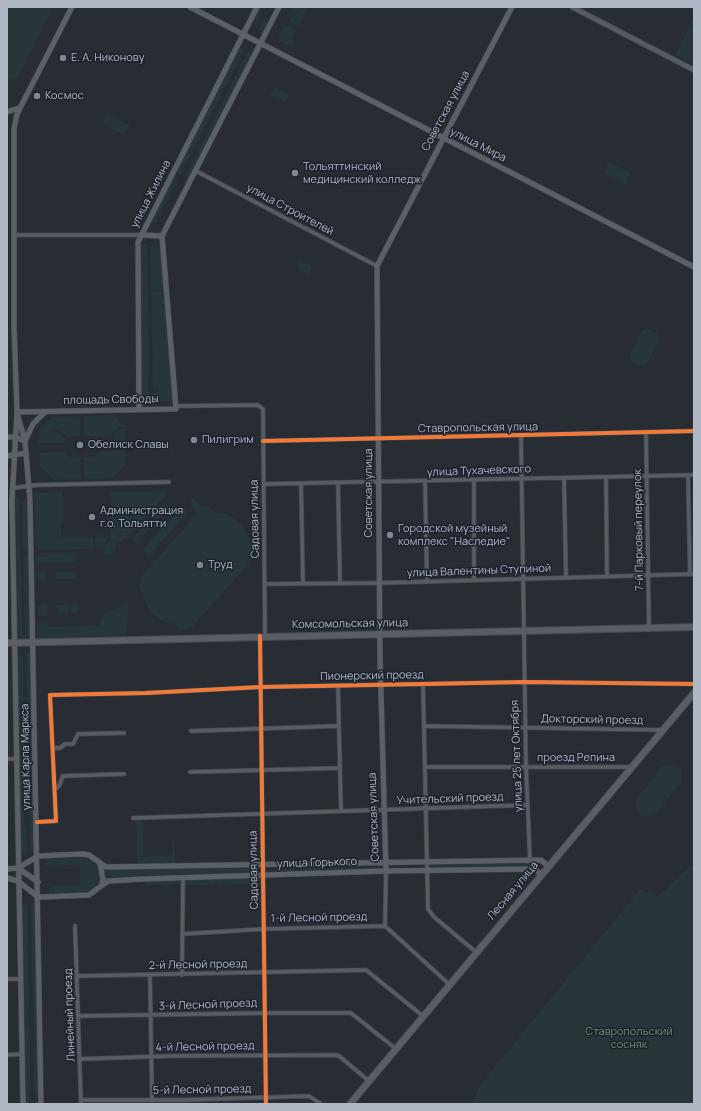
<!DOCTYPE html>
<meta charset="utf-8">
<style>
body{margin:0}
#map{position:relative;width:701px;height:1111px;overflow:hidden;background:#282c33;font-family:Manrope,sans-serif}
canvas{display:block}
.frame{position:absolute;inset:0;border:8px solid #b1b8c5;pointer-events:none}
</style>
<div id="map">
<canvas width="701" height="1111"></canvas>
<div class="frame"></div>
</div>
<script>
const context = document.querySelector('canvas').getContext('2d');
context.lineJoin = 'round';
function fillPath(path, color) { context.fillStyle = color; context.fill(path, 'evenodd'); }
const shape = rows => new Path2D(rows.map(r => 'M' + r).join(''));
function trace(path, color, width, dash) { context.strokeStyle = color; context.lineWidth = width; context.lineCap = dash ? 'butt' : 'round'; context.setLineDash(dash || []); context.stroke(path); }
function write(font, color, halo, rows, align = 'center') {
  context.font = font + ' Manrope,sans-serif'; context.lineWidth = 3; context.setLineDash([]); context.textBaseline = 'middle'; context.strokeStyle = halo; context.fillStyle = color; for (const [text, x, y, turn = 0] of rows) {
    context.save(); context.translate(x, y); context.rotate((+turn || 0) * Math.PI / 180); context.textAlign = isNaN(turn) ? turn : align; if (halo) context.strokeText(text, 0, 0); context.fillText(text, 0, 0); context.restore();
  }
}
const green = shape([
 [7,7,53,7,17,79,7,79],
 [260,7,264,7,254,27,251,26],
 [291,7,308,7,298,26,291,22,289,19,292,17,288,17,290,14,303,10,290,13,293,9],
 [694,18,694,65,675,55],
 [264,19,267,23,263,33,258,30],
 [284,25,296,30,293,37,294,43,286,45,278,40],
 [239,47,244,50,180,175,176,173],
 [248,52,252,54,189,178,186,176],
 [274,87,290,95,285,103,270,95],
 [108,114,111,116,108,124,112,116,130,125,124,135,103,124],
 [609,162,631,173,625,185,603,173],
 [174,176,178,178,155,223,151,222],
 [140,244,147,244,148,291,140,295],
 [158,244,160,246,164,290,151,291,150,247,158,247],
 [299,262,312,266,310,274,297,270],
 [164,291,174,401,153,401,153,391,159,393,159,387,153,389,151,292],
 [145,292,148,292,149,401,142,401,140,296],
 [646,328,658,333,660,339,646,365,641,366,631,361,629,357,642,331],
 [114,415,125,427,117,429,110,437,84,436,84,416],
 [80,416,80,436,68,437,67,438,59,430,49,429,43,425,52,417],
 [43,426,61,434,66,440,64,443,39,443,39,429],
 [126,428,126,441,115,442,114,434,117,430],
 [122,450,126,451,126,464,112,478,84,479,84,457,96,456,100,451],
 [65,451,68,457,80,457,81,479,54,480,40,467,39,453],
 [166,491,166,497,164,497,127,537,121,541,117,541,115,551,110,555,104,555,102,552,110,539,111,492],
 [63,492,64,520,61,523,61,537,93,537,93,549,38,550,38,547,35,545,34,493],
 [15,496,19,499,23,637,18,637],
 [25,497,27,503,28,552,25,552,22,544,22,501],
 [193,498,203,507,206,505,214,512,227,514,235,518,243,525,250,541,258,547,248,558,251,561,193,626,181,630,173,624,163,622,149,611,139,586,142,575,197,514,189,502],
 [164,504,173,507,172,511,167,510,138,542,141,544,137,545,132,539],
 [183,507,188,512,149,556,143,551,144,547,180,509],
 [95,537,108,537,103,546,98,548,96,546],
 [75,552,76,562,40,563,36,567,36,556,39,555,39,553],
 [25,554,28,554,30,637,25,637,24,607,26,607,26,593,24,593,23,561],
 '37.5 576a4.5 4.5 0 1 1 9 0a4.5 4.5 0 1 1-9 0Z',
 [56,572,76,572,76,579,56,579],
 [126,604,129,607,126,635,37,638,37,623,47,623,50,627,100,625,103,615],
 '69.5 609a4.5 4.5 0 1 1 9 0a4.5 4.5 0 1 1-9 0Z',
 [47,605,47,616,38,616,38,606],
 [54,605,69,605,69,614,60,612],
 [23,654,24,702,22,702,22,716,24,716,26,811,24,812,24,825,26,825,27,852,21,852,17,655],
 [26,654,31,654,35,851,30,851],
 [669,764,678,767,681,771,682,780,680,784,655,815,650,817,641,816,636,808,636,799,661,767],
 [136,819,143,819,143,857,173,855,172,839,174,841,175,861,173,863,139,864,137,861],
 [86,858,93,860,98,867,100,879,95,887,87,893,49,894,50,886,80,885,80,865,45,866,45,859],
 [694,862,694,1104,472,1104,480,1085,640,889,658,896],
 [528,863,530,865,528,867,432,867,433,865],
 [383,867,383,869,282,872,280,870,282,868],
 [259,868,261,870,259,872,110,877,106,873,110,869],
 [258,877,261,880,260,884,218,885,217,879],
 [215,879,216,885,185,885,186,880],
 [178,880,180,882,179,884,145,885,147,881],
 [31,903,36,903,39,1104,36,1104,36,1093,34,1092,34,1012,33,1011],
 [22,904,27,904,29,1011,28,1012,28,1025,29,1025,31,1092,29,1093,29,1104,26,1104]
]);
const minor = shape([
 [196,171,377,266],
 [15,235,141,235],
 [176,406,258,405,263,409,265,636],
 [646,433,649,628],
 [521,436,526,767,530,860],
 [263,441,694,431],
 [688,475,690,574],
 [606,477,607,576],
 [564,478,566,577],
 [425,482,427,582],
 [301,483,303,584],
 [338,483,340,583],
 [264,484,694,475],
 [13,488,37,485,169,482],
 [474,580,474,480],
 [265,584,379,583,694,574],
 [260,637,266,1104],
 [423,684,428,909,434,917,476,952],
 [338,686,341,811],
 [425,726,662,730],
 [191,731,338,726],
 [53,748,60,748,65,744,73,744,78,734,124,733],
 [7,759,17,759],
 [425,767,631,767],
 [190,772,340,768],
 [55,789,59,786,63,776,124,774],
 [133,818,528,805],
 [37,822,56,821,50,695,146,693,261,687,423,684,524,682,694,684],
 [386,871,385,926,449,984],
 [75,926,81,1104],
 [182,934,264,929,385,926],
 [150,975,152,1100],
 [182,975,183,878],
 [78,976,366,970,423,1016],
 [7,979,21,979],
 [79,1016,265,1013,351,1013,396,1049],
 [7,1055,22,1054],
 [81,1059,169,1056,335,1055,339,1056,369,1081],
 [81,1100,182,1100,309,1096,321,1104]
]);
const tertiary = shape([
 [572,7,694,70]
]);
const secondary = shape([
 [190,7,694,267],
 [7,112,19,108],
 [141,235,162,236],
 [139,409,138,242,257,7],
 [17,412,176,409,162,236,279,7],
 [17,413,25,441,30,501,41,1104],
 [7,437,15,437,25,441,33,424,45,412],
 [7,456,26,453],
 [100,864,103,879,102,884],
 [18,868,38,882],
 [7,869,18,868,38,856,82,854,89,855,106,867,541,860,548,866],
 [386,871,380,657,377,266,512,7],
 [7,878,18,881,38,897,43,897,89,895,108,881,143,879,386,871,534,869,541,874],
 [23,1104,12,500,17,412,14,325,14,129,17,114,72,7]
]);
const primary = shape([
 [7,643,694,627],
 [350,1104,694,693]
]);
const cycleway = shape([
 [263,441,694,431],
 [260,636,266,1104],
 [37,822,56,821,50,695,146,693,261,687,423,684,524,682,694,684]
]);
const markers = [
 [63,58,4,"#818792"],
 [37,96,4,"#818792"],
 [295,173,4,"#818792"],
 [194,440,4,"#818792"],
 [80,445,4,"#818792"],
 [92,517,4,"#818792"],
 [390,535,4,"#818792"],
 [200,565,4,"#818792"]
];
const poiNames = [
 ["Е. А. Никонову",71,58],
 ["Космос",45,96],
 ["Тольяттинский",303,167],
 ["медицинский колледж",303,180],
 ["Пилигрим",202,440],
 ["Обелиск Славы",88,445],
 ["Администрация",100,511],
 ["г.о. Тольятти",100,524],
 ["Городской музейный",398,529],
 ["комплекс \"Наследие\"",398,542],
 ["Труд",208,565]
];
const streetNames = [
 ["Советская улица",446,111,-62],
 ["улица Мира",478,145,27],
 ["улица Жилина",151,194,-63],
 ["улица Строителей",290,210,28],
 ["площадь Свободы",111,400,-1],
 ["Ставропольская улица",478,428,-1],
 ["улица Тухачевского",479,471,-2],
 ["Советская улица",369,493,-90],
 ["Садовая улица",255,519,-91],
 ["7-й Парковый переулок",639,530,-91],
 ["улица Валентины Ступиной",479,571,-2],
 ["Комсомольская улица",350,624,-1],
 ["Пионерский проезд",372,676,-1],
 ["Докторский проезд",592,720,1],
 ["улица 25 лет Октября",517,756,-92],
 ["улица Карла Маркса",26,757,-91],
 ["проезд Репина",576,758],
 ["Учительский проезд",450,799,-2],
 ["Советская улица",374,817,-92],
 ["улица Горького",317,863,-2],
 ["Садовая улица",254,870,-91],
 ["Лесная улица",513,891,-50],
 ["1-й Лесной проезд",319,918,-1],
 ["2-й Лесной проезд",198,965,-1],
 ["3-й Лесной проезд",208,1005,-2],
 ["Линейный проезд",70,1015,-92],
 ["4-й Лесной проезд",205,1047,-1],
 ["5-й Лесной проезд",202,1090,-1]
];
const parkNames = [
 ["Ставропольский",629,1032],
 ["сосняк",629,1045]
];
fillPath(green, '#263639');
trace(minor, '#44474c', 5);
trace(tertiary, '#44474c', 6);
trace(secondary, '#454950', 6);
trace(primary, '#454950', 8);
trace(minor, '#575b62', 3.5);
trace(tertiary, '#575b62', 4.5);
trace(secondary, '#5b5f66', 5);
trace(primary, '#5a5d64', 6);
trace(cycleway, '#f17a3a', 4);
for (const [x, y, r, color] of markers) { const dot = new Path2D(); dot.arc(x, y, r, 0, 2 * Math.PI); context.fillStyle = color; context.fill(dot); trace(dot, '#1c232d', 1.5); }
write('11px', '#b1b8c5', '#1c232d', poiNames, 'left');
write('11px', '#b1b8c5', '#1c232d', streetNames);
write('11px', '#6a9475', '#1c232d', parkNames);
</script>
